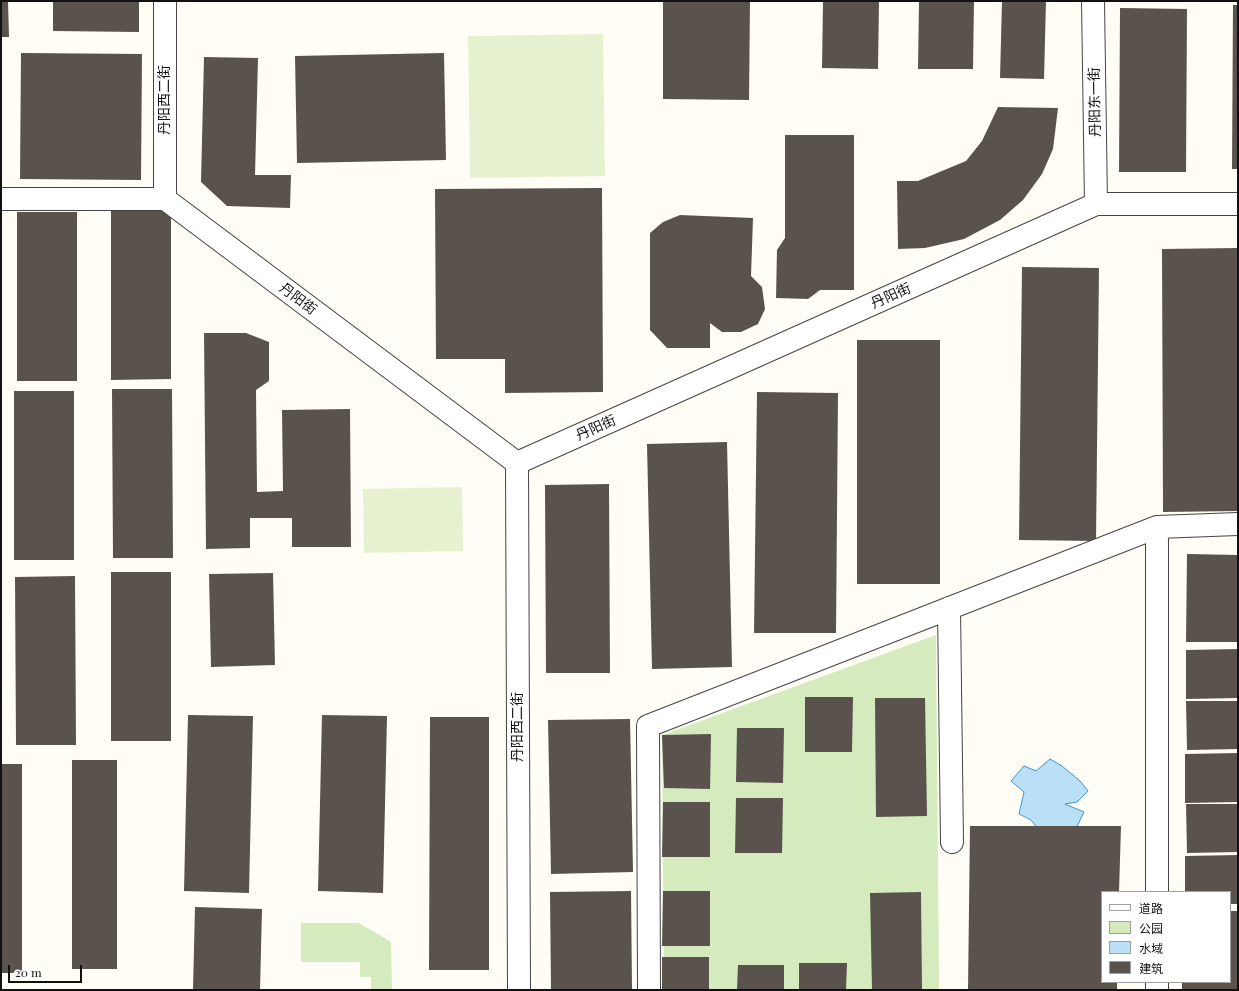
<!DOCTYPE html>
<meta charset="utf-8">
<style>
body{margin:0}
#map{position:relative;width:1239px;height:991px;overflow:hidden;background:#fffdf5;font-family:"Playfair Display","Noto Sans SC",serif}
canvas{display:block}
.frame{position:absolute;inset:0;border:2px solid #111;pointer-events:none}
.legend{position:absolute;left:1101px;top:891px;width:130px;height:92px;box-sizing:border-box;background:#fff;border:1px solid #a0a0a0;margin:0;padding:5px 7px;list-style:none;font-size:12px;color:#111}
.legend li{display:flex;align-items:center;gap:8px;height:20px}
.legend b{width:20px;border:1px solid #a0a0a0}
.scale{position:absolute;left:8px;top:965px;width:74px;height:18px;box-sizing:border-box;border:2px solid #111;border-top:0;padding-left:5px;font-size:12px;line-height:14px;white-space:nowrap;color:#111;-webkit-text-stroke:3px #fff;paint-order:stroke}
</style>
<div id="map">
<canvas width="1239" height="991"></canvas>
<div class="frame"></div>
<ul class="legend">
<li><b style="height:5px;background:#fff"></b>道路</li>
<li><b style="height:11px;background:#d5ebbd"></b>公园</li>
<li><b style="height:11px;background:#b9e0f7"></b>水域</li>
<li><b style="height:11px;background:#5a524d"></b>建筑</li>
</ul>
<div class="scale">20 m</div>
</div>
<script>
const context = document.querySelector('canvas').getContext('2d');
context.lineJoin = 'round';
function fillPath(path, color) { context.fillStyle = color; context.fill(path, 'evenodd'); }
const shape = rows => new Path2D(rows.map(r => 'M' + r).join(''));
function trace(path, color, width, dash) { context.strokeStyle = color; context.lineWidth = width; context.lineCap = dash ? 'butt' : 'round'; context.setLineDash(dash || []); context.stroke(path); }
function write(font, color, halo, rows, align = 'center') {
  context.font = font + ' "Playfair Display","Noto Sans SC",serif'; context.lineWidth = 4; context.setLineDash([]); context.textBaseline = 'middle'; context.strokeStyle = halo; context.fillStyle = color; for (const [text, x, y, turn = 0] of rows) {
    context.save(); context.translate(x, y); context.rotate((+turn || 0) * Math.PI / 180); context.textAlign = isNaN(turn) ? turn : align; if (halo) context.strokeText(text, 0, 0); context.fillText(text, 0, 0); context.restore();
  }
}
const green = shape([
 [936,635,939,990,664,990,662,735],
 [301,923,359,923,391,942,392,990,371,990,371,977,360,977,360,962,301,962]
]);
const pitch = shape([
 [603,34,605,176,470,178,468,36],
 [462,487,463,551,364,553,363,489]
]);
const water = shape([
 [1050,759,1062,766,1080,781,1088,791,1077,802,1065,804,1084,812,1071,839,1047,840,1031,820,1019,814,1024,792,1011,781,1024,766,1036,771,1050,759]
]);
const building = shape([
 [1,1,8,1,9,37,1,37],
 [53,1,139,1,139,32,53,31],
 [663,1,750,1,749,100,663,99],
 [823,1,879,1,878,69,822,68],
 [919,1,974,1,973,69,918,69],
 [1002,1,1046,1,1044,79,1000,78],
 [1233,5,1238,5,1238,169,1232,169],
 [1120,8,1187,9,1186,172,1119,172],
 [21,53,142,54,141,180,20,179],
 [444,53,446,160,297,163,295,56],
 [204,57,258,58,255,175,291,175,290,208,227,206,201,182],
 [998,107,1058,108,1053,149,1042,174,1023,200,1000,220,964,239,925,248,898,249,897,181,918,181,966,161,982,141],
 [785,135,854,135,854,290,820,290,808,299,776,298,777,250,785,238],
 [602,188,603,392,505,393,505,359,436,359,435,189],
 [111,211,171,211,171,379,111,380],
 [17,212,77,212,77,381,17,381],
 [680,215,753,218,751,276,762,287,765,309,758,324,741,332,722,332,710,323,710,348,667,348,650,330,650,233,663,222],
 [1238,248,1238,511,1163,512,1162,249],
 [1022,267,1099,268,1096,541,1019,540],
 [204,333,246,333,269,342,269,381,256,390,257,492,283,491,282,410,350,409,351,547,292,547,292,518,250,518,250,548,206,549],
 [857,340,940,340,940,584,857,584],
 [112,389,172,389,173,558,113,558],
 [14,391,74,391,74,560,14,560],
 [757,392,838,393,836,633,754,633],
 [727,442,732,667,652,669,647,444],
 [609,484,610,673,546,673,545,485],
 [1187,554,1238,555,1238,642,1186,642],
 [111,572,171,572,171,741,111,741],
 [273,573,275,665,211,667,209,574],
 [75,576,76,745,16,745,15,577],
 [1238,649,1238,698,1186,699,1186,650],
 [805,697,853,697,852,752,805,752],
 [875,698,925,698,927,816,876,817],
 [1186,701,1238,701,1238,749,1187,750],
 [188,715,253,716,249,893,184,891],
 [322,715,387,716,383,893,318,891],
 [430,717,489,717,489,970,429,970],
 [630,719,633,872,551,874,548,720],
 [737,728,784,728,783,783,736,782],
 [711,734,710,789,664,788,662,735],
 [1238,753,1238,802,1185,803,1185,754],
 [72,760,117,760,117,969,72,969],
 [1,764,22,764,22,973,1,973],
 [736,798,783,798,782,853,735,853],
 [663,802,710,802,710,857,662,857],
 [1186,804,1238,804,1238,852,1187,853],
 [970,826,1121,826,1119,892,1102,892,1102,982,1117,982,1117,990,968,990],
 [1238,855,1238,904,1230,904,1230,892,1185,892,1185,856],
 [631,891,632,990,551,990,550,892],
 [663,891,710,891,710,946,662,946],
 [921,892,922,990,872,990,870,893],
 [195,907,262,909,260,990,193,990],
 [1230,911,1238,911,1238,990,1182,990,1182,982,1230,982],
 [662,957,709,957,709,990,662,990],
 [799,963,847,963,846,990,799,990],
 [738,965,784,965,784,990,737,990]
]);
const minor = shape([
 [165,1,165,199],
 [1093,1,1096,204],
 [1,199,165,199,517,463,1096,204,1238,204],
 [517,463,519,990],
 [949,608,952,842],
 [1157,892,1157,527,1238,524],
 [1157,982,1157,990],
 [649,990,648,726,1157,527]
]);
const streetNames = [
 ["丹阳西二街",165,100,-90],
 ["丹阳东一街",1095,102,-91],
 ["丹阳街",891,296,-24],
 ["丹阳街",298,299,37],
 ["丹阳街",596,428,-24],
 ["丹阳西二街",518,727,-90]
];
fillPath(green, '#d5ebbd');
fillPath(pitch, '#e6f2cf');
fillPath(water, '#b9e0f7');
trace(water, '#3f96cf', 1);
fillPath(building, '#5a524d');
trace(minor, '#444', 24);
trace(minor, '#fff', 22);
write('14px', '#111', '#fff', streetNames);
</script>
